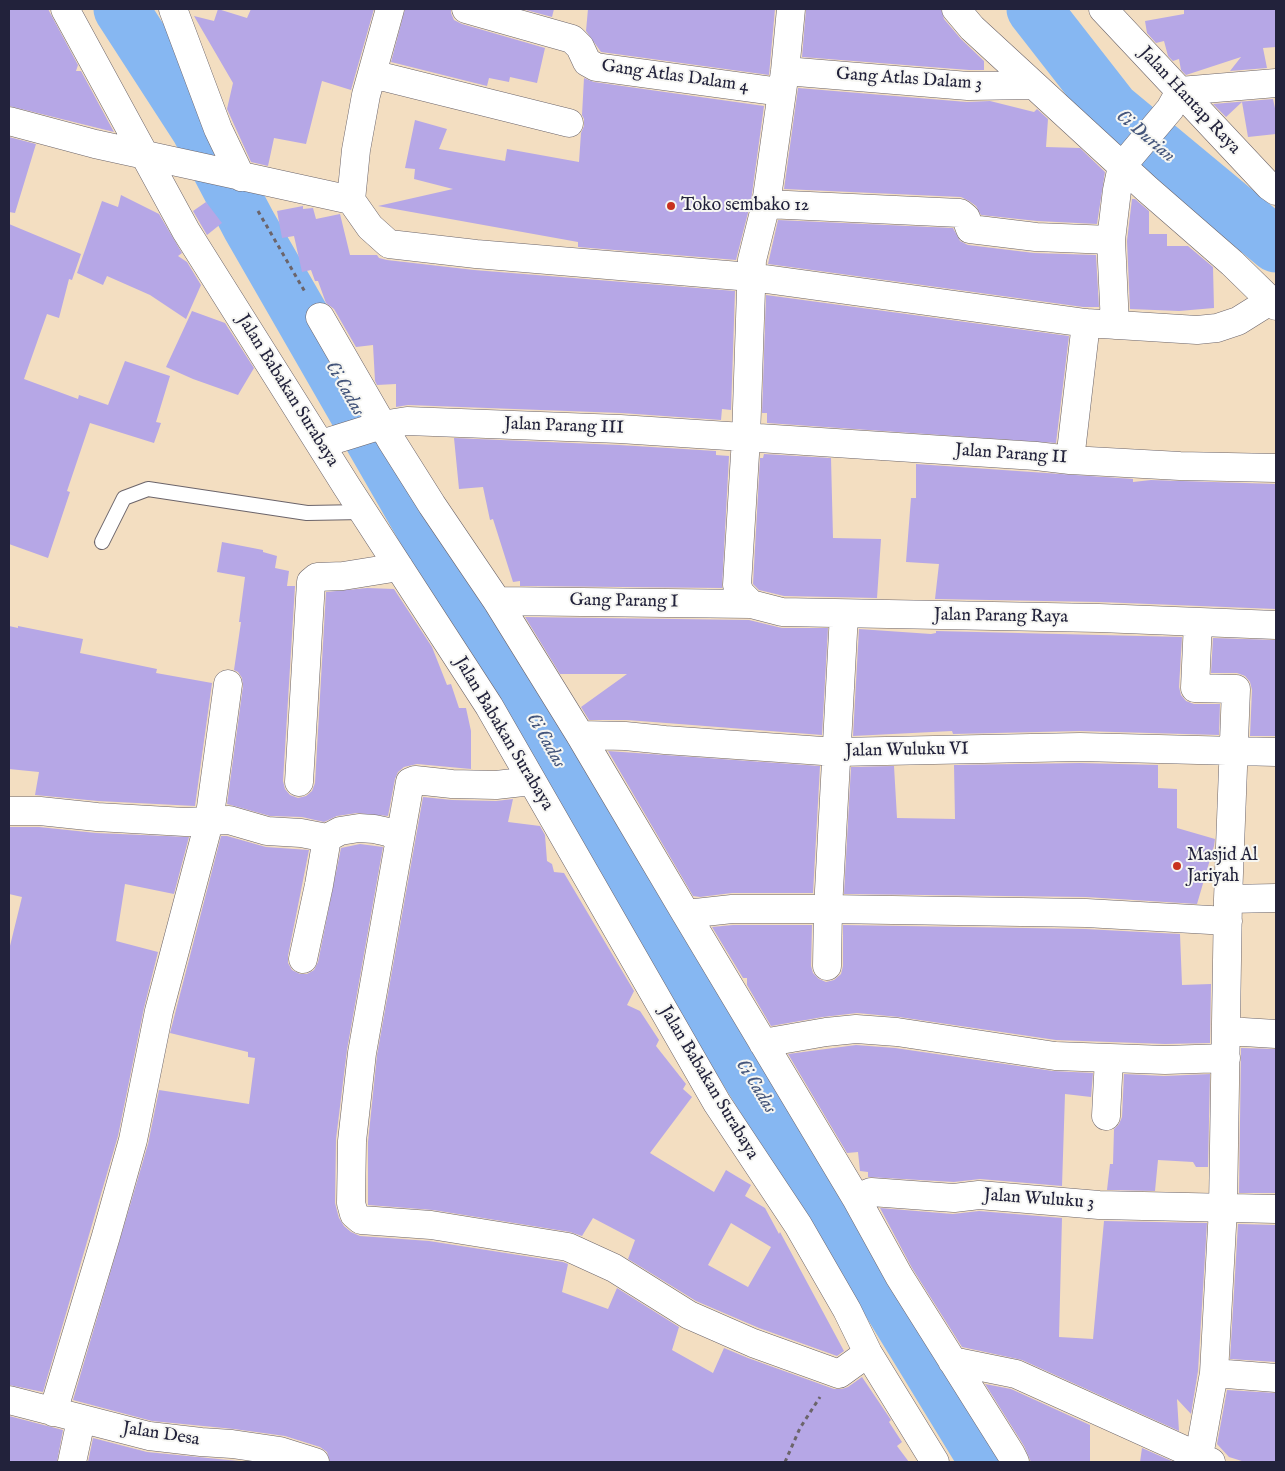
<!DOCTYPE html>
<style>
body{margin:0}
#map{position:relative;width:1285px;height:1471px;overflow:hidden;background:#f3dec1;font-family:"IM FELL English",serif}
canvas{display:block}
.frame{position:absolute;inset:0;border:10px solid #22223b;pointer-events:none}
</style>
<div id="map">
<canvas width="1285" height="1471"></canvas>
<div class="frame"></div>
</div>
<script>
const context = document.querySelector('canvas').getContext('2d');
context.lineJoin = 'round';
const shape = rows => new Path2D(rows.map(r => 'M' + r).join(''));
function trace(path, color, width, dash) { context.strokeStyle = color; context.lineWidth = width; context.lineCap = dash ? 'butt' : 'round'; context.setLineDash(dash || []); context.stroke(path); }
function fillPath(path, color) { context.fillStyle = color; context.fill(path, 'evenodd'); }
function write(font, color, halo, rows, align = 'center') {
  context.font = font + ' "IM FELL English",serif'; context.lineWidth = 4; context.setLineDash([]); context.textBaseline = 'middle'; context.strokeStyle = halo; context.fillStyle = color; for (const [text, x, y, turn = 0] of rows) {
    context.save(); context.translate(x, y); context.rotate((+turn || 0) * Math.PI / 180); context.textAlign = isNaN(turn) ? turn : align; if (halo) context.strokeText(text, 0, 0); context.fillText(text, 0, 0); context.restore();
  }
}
const river = shape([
 [121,9,198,128,249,225,593,823,822,1192,987,1462],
 [1034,9,1112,109,1276,245]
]);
const building = shape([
 [9,9,48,9,78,65,76,71,81,71,114,132,9,106],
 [218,9,247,18,251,9,374,9,351,90,322,81,306,144,274,138,268,166,251,162,227,109,233,83,194,16,214,21],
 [405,9,451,9,451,13,454,20,462,24,545,48,537,83,510,77,509,82,489,78,487,86,391,62],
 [522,9,554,9,552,17],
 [588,9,775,9,769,75,601,52,586,31],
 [806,9,941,9,944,19,961,39,984,61,984,70,969,70,802,57],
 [1184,9,1276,9,1276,47,1263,48,1267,68,1230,71,1241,57,1186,75,1181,70,1179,59,1173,61,1168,56,1164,41,1156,43,1147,33,1145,21,1184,14],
 [584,78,594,82,764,106,751,201,736,260,578,247,578,242,378,206,453,189,414,179,415,169,405,168,415,120,447,129,439,149,505,161,507,149,579,162,581,133,584,126,584,119,582,115],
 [798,88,967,102,990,101,1034,112,1037,109,1048,119,1046,147,1080,148,1105,172,1097,224,1037,221,981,215,976,206,969,201,961,197,784,189],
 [1273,99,1276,113,1276,134,1248,137,1242,102,1226,117,1213,104],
 [9,137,36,144,15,213,9,212],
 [121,195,159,214,182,253,178,256,187,262,201,285,186,319,150,295,107,276,103,285,77,273,102,201,118,207],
 [1132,199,1135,199,1149,211,1149,234,1167,234,1167,246,1188,246,1213,267,1214,308,1179,311,1130,309,1127,241],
 [206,202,222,223,207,235,193,211],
 [303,206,303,209,313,208,316,219,340,214,350,255,377,255,379,258,387,260,474,270,735,291,731,410,722,409,721,420,621,413,408,405,396,407,396,384,377,385,375,381,373,345,356,347,334,309,326,303,318,281,315,281,311,270,302,272,294,236,282,238,277,211],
 [778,220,953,228,960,241,968,245,1034,253,1096,255,1099,307,1083,307,768,264],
 [9,224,81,254,72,280,69,279,59,318,47,314,24,379,78,399,79,395,108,405,125,361,170,376,156,422,161,423,154,443,90,423,67,491,70,492,48,558,9,544],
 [766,295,1069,336,1056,443,767,423,767,413,762,413],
 [192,311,225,323,254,368,238,395,193,379,166,367],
 [454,438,619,445,716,451,716,455,729,456,722,588,520,586,520,581,513,582,493,519,490,520,483,487,459,489],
 [764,454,831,458,833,538,881,539,877,598,784,596,759,590,753,584,760,458,763,458],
 [916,464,1133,479,1133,482,1151,480,1276,484,1276,609,1099,602,935,599,939,564,906,562,911,498,916,498],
 [222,542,263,550,263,552,277,556,275,568,289,571,287,586,295,586,283,781,285,789,290,795,298,798,306,796,312,791,315,783,326,592,367,588,394,589,432,647,447,685,451,684,459,708,466,708,471,731,471,769,417,764,404,767,398,772,395,779,388,816,357,813,337,816,324,822,302,817,270,816,227,804,243,686,242,678,238,672,234,670,241,622,239,622,245,577,217,572],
 [525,617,749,620,782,628,828,628,822,735,627,720,589,720,581,707,627,674,560,674],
 [9,626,18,628,18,626,83,639,80,653,157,669,156,673,212,683,195,806,98,801,35,795,39,772,9,769],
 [859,629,931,634,936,633,936,631,1182,637,1179,687,1181,695,1186,701,1194,704,1220,704,1219,735,1080,731,953,734,952,731,853,736],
 [1213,638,1276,640,1276,736,1250,736,1252,690,1250,682,1245,676,1237,673,1211,673],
 [608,751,820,766,813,893,732,893,700,897,693,896],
 [1080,763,1158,765,1158,788,1177,789,1177,828,1215,839,1214,846,1197,904,1086,897,844,894,851,767,894,766,897,818,955,819,954,765],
 [423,797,452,800,496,801,513,799,508,822,540,826,545,835,547,861,552,864,554,872,564,873,634,991,627,1005,640,1011,659,1040,656,1046,686,1084,683,1089,692,1097,650,1153,714,1192,726,1170,751,1185,745,1196,765,1208,779,1234,780,1232,844,1351,837,1356,759,1328,696,1301,628,1259,635,1240,593,1218,582,1236,570,1232,433,1210,368,1205,368,1142,377,1055],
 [731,1223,771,1247,748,1287,708,1265],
 [9,827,39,827,96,833,189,837,174,894,125,884,116,941,158,952,144,1008,118,1136,43,1392,9,1385,9,950,22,897,9,894],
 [221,836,227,836,266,847,309,850,288,956,288,963,292,970,300,974,307,974,314,970,318,962,341,848,360,844,383,847,347,1050,336,1139,335,1203,339,1218,344,1226,351,1232,360,1236,429,1241,563,1262,568,1264,562,1292,608,1309,617,1288,679,1327,672,1350,713,1373,724,1348,748,1358,834,1389,842,1389,848,1387,862,1377,891,1420,889,1422,902,1442,897,1446,909,1462,330,1462,327,1452,320,1447,285,1436,234,1429,152,1421,73,1400,148,1144,159,1090,249,1104,255,1058,248,1057,248,1052,170,1033],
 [733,925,812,925,811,966,813,973,819,979,826,982,834,980,841,974,843,966,843,925,1085,929,1180,934,1182,985,1211,984,1210,1043,1165,1044,1056,1040,899,1017,857,1013,823,1017,771,1026,747,985,747,978,743,978,712,927],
 [856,1045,895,1048,1053,1071,1093,1073,1091,1097,1065,1094,1062,1186,980,1179,954,1182,868,1177,868,1172,860,1171,858,1152,847,1153,788,1054],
 [1241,1048,1276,1049,1276,1193,1239,1193],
 [1124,1074,1164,1076,1210,1074,1208,1167,1196,1167,1193,1162,1158,1160,1155,1191,1107,1190,1110,1164,1113,1164,1114,1129,1119,1124,1122,1117],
 [880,1208,953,1214,979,1211,1062,1218,1059,1337,1093,1339,1104,1221,1207,1223,1198,1371,1191,1414,1177,1399,1179,1431,1022,1360,962,1347,912,1268],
 [1238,1224,1276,1225,1276,1362,1230,1359],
 [985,1384,1011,1389,1090,1425,1090,1462,1031,1462,1024,1446],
 [1227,1390,1276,1393,1276,1462,1245,1462,1229,1457,1217,1444],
 [9,1416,63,1430,57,1462,9,1462],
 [93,1438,147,1452,249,1462,88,1462],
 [1142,1448,1174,1462,1140,1462]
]);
const path = shape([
 [258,211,305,292],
 [785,1462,800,1428,820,1397]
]);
const lane = shape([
 [102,542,124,498,148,489,307,513,363,512]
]);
const street = shape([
 [65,9,186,231,347,487,489,706,717,1103,798,1225,847,1310,868,1353,935,1462],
 [173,9,218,129,241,177],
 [466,9,572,39,580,47,587,62,596,67,781,92],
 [791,9,785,71,766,204,752,260,746,438,737,585,740,593,751,604,782,612,1099,618,1276,625],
 [956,9,972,28,1147,189,1232,263,1276,306],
 [1103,9,1269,186,1276,191],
 [785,71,968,86,1033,85],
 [372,74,569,123],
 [9,121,95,144,351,200,370,227,389,244,476,254,751,277,1086,323,1197,330,1217,328,1238,321,1270,301],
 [351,200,356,150,366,95,390,9],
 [766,204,960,213,966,218,970,229,1036,237,1111,240],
 [320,317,391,440,432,505,497,601,580,735,686,914,732,909,828,909,1086,913,1228,921],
 [1115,325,1111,240,1117,190,1122,166,1170,109,1180,91,1276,83],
 [321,444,382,425,407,421,620,429,1036,456,1070,460,1180,466,1276,468],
 [1070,460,1086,323],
 [497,601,751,604],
 [1198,622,1195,688,1236,689,1228,899,1223,1208,1214,1373,1199,1456],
 [580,735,625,736,665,740,837,752,1080,747,1276,752],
 [532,781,496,785,452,784,415,780,410,782,362,1053,352,1141,351,1203,354,1214,361,1220,431,1225,568,1247,614,1268,689,1315,753,1343,839,1374,868,1353],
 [299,782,311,582,317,577,343,576,399,567],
 [9,811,40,811,97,817,185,822,229,820,267,831,301,833,327,838,340,831,359,828,374,829,388,832,400,839],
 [1228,899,1276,898],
 [686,914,856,1198,899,1276,1011,1454,1015,1462],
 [303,959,319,885,327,838],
 [827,966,828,909,844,614],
 [1227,1031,1276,1034],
 [763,1043,826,1032,856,1029,897,1032,1055,1056,1165,1060,1226,1058],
 [1106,1116,1109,1058],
 [856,1198,871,1192,954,1198,979,1195,1099,1205,1276,1209],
 [952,1361,1016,1374,1211,1462],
 [1214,1373,1276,1378],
 [9,1400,149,1436,201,1442,232,1444,280,1451,315,1462],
 [53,1412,106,1236,133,1140,159,1011,209,822,228,684],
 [72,1462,81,1420]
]);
const markers = [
 [671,206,5,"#c8321e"],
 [1177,866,5,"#c8321e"]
];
const streetNames = [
 ["Gang Atlas Dalam 4",675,77,8],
 ["Gang Atlas Dalam 3",909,80,4],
 ["Jalan Hantap Raya",1189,101,47],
 ["Jalan Babakan Surabaya",287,391,58],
 ["Jalan Parang III",564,427,2],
 ["Jalan Parang II",1011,455,4],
 ["Gang Parang I",624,602,1],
 ["Jalan Parang Raya",1001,617,1],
 ["Jalan Babakan Surabaya",503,734,59],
 ["Jalan Wuluku VI",907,751,-1],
 ["Jalan Babakan Surabaya",708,1083,59],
 ["Jalan Wuluku 3",1039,1200,4],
 ["Jalan Desa",161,1435,9]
];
const poiNames = [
 ["Toko sembako 12",681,206],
 ["Masjid Al",1187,856],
 ["Jariyah",1187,877]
];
const waterNames = [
 ["Ci Durian",1145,137,40],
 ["Ci Cadas",344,389,60],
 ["Ci Cadas",545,741,60],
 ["Ci Cadas",755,1087,58]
];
trace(river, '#86b7f2', 55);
fillPath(building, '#b6a7e6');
trace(lane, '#6b646a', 16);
trace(street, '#6b646a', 29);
trace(path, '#6b646a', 3, [4, 4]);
trace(lane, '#fff', 14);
trace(street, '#fff', 28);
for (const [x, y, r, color] of markers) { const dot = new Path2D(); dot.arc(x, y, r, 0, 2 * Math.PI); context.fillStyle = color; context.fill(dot); trace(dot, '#f6f6f2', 2); }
write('18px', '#22223b', '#f6f6f2', streetNames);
write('18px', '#22223b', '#f6f6f2', poiNames, 'left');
write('italic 19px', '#45567b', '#f6f6f2', waterNames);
</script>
